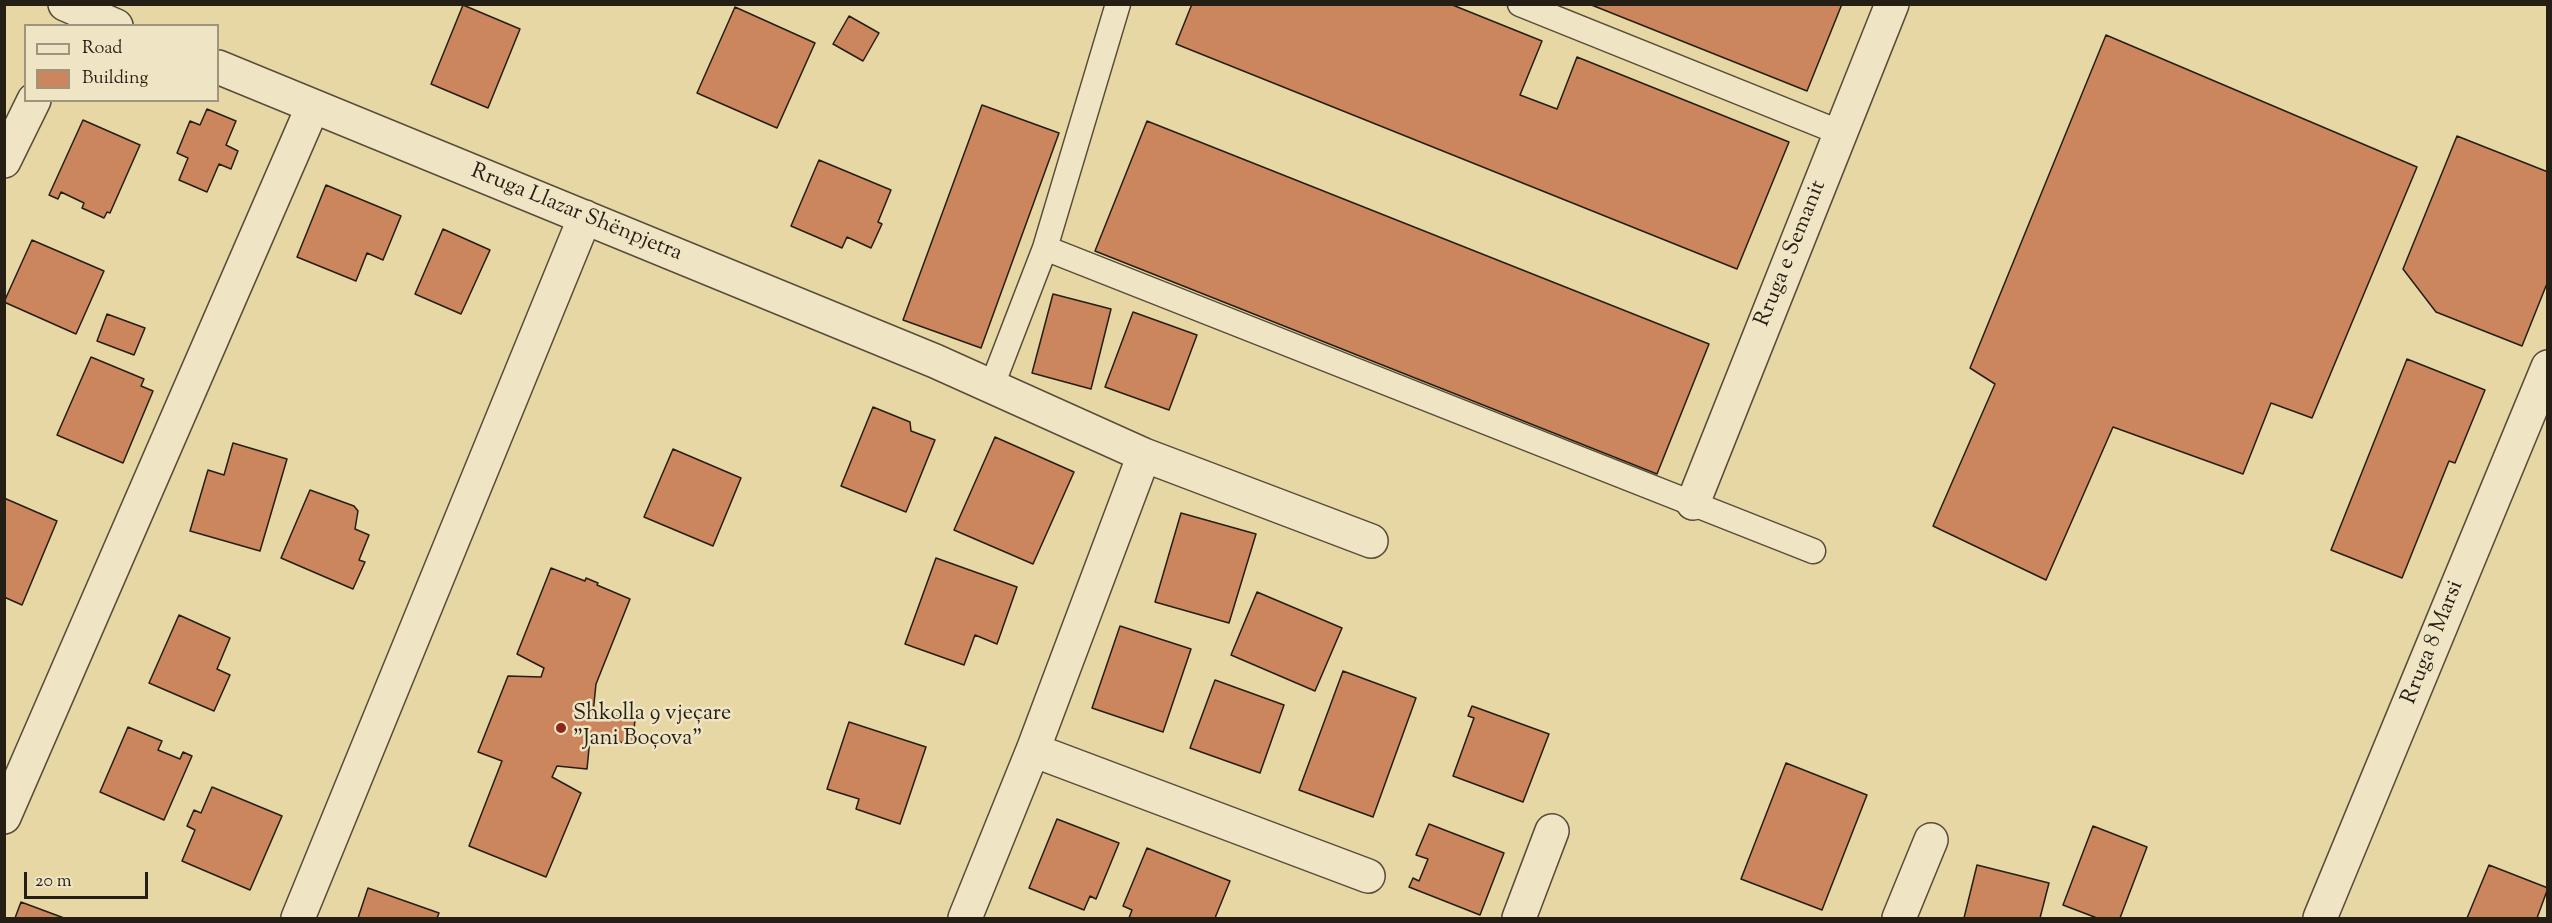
<!DOCTYPE html>
<meta charset="utf-8">
<style>
body{margin:0}
#map{position:relative;width:2552px;height:923px;overflow:hidden;background:#e7d7a4;font-family:"Sorts Mill Goudy",serif}
canvas{display:block}
.frame{position:absolute;inset:0;border:6px solid #251e15;pointer-events:none}
.legend{position:absolute;left:24px;top:24px;width:195px;height:78px;box-sizing:border-box;background:#efe5c4;border:2px solid #9e957e;margin:0;padding:8px 10px;list-style:none;font-size:18px;color:#251e15}
.legend li{display:flex;align-items:center;gap:12px;height:30px}
.legend b{width:30px;border:2px solid #9e957e}
.scale{position:absolute;left:24px;top:872px;width:124px;height:27px;box-sizing:border-box;border:3px solid #251e15;border-top:0;padding-left:8px;font-size:18px;line-height:21px;white-space:nowrap;color:#251e15;-webkit-text-stroke:4px #efe5c4;paint-order:stroke}
</style>
<div id="map">
<canvas width="2552" height="923"></canvas>
<div class="frame"></div>
<ul class="legend">
<li><b style="height:8px;background:#efe5c4"></b>Road</li>
<li><b style="height:16px;background:#cb865e"></b>Building</li>
</ul>
<div class="scale">20 m</div>
</div>
<script>
const context = document.querySelector('canvas').getContext('2d');
context.lineJoin = 'round';
function fillPath(path, color) { context.fillStyle = color; context.fill(path, 'evenodd'); }
const shape = rows => new Path2D(rows.map(r => 'M' + r).join(''));
function trace(path, color, width, dash) { context.strokeStyle = color; context.lineWidth = width; context.lineCap = dash ? 'butt' : 'round'; context.setLineDash(dash || []); context.stroke(path); }
function write(font, color, halo, rows, align = 'center') {
  context.font = font + ' "Sorts Mill Goudy",serif'; context.lineWidth = 5; context.setLineDash([]); context.textBaseline = 'middle'; context.strokeStyle = halo; context.fillStyle = color; for (const [text, x, y, turn = 0] of rows) {
    context.save(); context.translate(x, y); context.rotate((+turn || 0) * Math.PI / 180); context.textAlign = isNaN(turn) ? turn : align; if (halo) context.strokeText(text, 0, 0); context.fillText(text, 0, 0); context.restore();
  }
}
const building = shape([
 [1192,4,1450,4,1542,41,1520,95,1557,109,1577,57,1789,142,1737,269,1176,44,1192,4],
 [1589,4,1842,4,1807,91,1589,4],
 [463,5,520,29,488,108,431,84,463,5],
 [735,7,815,43,777,128,697,93,735,7],
 [849,16,879,33,863,61,833,44,849,16],
 [2106,35,2417,167,2312,418,2271,403,2243,474,2113,427,2046,580,1933,526,1995,384,1970,368,2106,35],
 [982,105,1059,133,981,348,903,320,982,105],
 [207,109,236,121,226,145,238,151,231,169,219,164,207,192,179,180,188,158,177,153,190,121,200,125,207,109],
 [83,120,140,145,110,213,107,212,104,218,82,208,84,203,61,192,58,199,49,195,83,120],
 [1147,121,1709,344,1657,474,1095,251,1147,121],
 [2457,136,2548,172,2548,281,2522,346,2436,312,2403,269,2457,136],
 [819,160,891,190,878,222,882,224,871,248,847,237,842,248,791,226,819,160],
 [326,185,401,216,383,260,367,253,356,281,297,257,326,185],
 [443,229,490,250,461,314,415,294,443,229],
 [32,240,104,271,76,334,4,302,32,240],
 [1053,294,1111,309,1091,389,1032,373,1053,294],
 [1133,312,1197,335,1169,410,1105,387,1133,312],
 [107,314,145,328,134,355,97,341,107,314],
 [91,357,144,379,141,386,153,391,123,463,57,435,91,357],
 [2407,359,2485,390,2455,463,2449,461,2402,578,2331,550,2407,359],
 [873,407,910,422,911,431,935,440,906,512,841,486,873,407],
 [995,437,1074,472,1033,564,954,530,995,437],
 [233,443,287,459,260,551,190,531,208,470,224,475,233,443],
 [673,449,741,478,713,546,644,517,673,449],
 [310,490,354,506,358,511,355,529,369,535,359,560,365,562,353,589,281,558,310,490],
 [4,498,57,521,22,605,4,597,4,498],
 [1181,513,1256,534,1229,623,1155,602,1181,513],
 [936,558,1017,587,997,644,975,635,964,665,905,644,936,558],
 [551,568,585,581,586,578,598,583,597,585,630,599,596,684,593,713,635,718,633,744,590,738,587,769,557,766,552,777,581,793,546,877,469,846,502,761,478,752,508,676,541,677,544,668,517,654,551,568],
 [1257,592,1342,628,1315,691,1231,655,1257,592],
 [179,615,230,638,217,669,230,675,214,711,149,683,179,615],
 [1120,626,1191,649,1163,732,1092,708,1120,626],
 [1343,671,1416,698,1373,817,1299,790,1343,671],
 [1215,680,1284,705,1260,773,1190,748,1215,680],
 [1472,706,1549,734,1523,802,1453,776,1474,718,1468,716,1472,706],
 [849,722,926,747,900,824,856,809,859,799,827,789,849,722],
 [128,727,162,741,158,750,180,759,183,752,192,756,164,820,100,792,128,727],
 [1786,763,1867,795,1822,910,1741,879,1786,763],
 [212,787,282,816,250,890,182,861,195,830,187,826,194,810,201,813,212,787],
 [1057,819,1119,843,1096,899,1090,896,1084,910,1029,888,1057,819],
 [1429,824,1504,853,1480,915,1409,887,1413,878,1419,881,1428,859,1416,855,1429,824],
 [2093,826,2147,847,2120,918,2097,918,2063,905,2093,826],
 [1147,848,1230,881,1215,918,1129,918,1132,910,1123,906,1147,848],
 [1977,865,2049,883,2040,918,1964,918,1977,865],
 [2489,865,2548,888,2537,918,2467,918,2489,865],
 [368,888,439,913,437,918,358,918,368,888],
 [21,902,64,918,15,918,21,902]
]);
const lane = shape([
 [1520,4,1841,133],
 [1045,248,1118,4],
 [991,388,1045,248,1813,551]
]);
const street = shape([
 [65,4,116,26],
 [218,67,935,361,1144,455,1371,541],
 [4,161,34,100],
 [1693,503,1892,4],
 [1033,750,1368,876],
 [4,817,313,106],
 [298,918,585,217],
 [965,918,1033,750,1144,455],
 [1519,918,1552,831],
 [1899,918,1931,840],
 [2320,918,2548,367]
]);
const markers = [
 [561,728,6,"#8f2418"]
];
const streetNames = [
 ["Rruga Llazar Shënpjetra",576,214,22],
 ["Rruga e Semanit",1792,254,-68],
 ["Rruga 8 Marsi",2434,643,-68]
];
const poiNames = [
 ["Shkolla 9 vjeçare",573,715],
 ["\"Jani Boçova\"",573,740]
];
fillPath(building, '#cb865e');
trace(building, '#251e15', 1.5);
trace(lane, '#564c39', 27);
trace(street, '#564c39', 36);
trace(lane, '#efe5c4', 24);
trace(street, '#efe5c4', 33);
for (const [x, y, r, color] of markers) { const dot = new Path2D(); dot.arc(x, y, r, 0, 2 * Math.PI); context.fillStyle = color; context.fill(dot); trace(dot, '#efe5c4', 2); }
write('22px', '#251e15', '#efe5c4', streetNames);
write('22px', '#251e15', '#efe5c4', poiNames, 'left');
</script>
